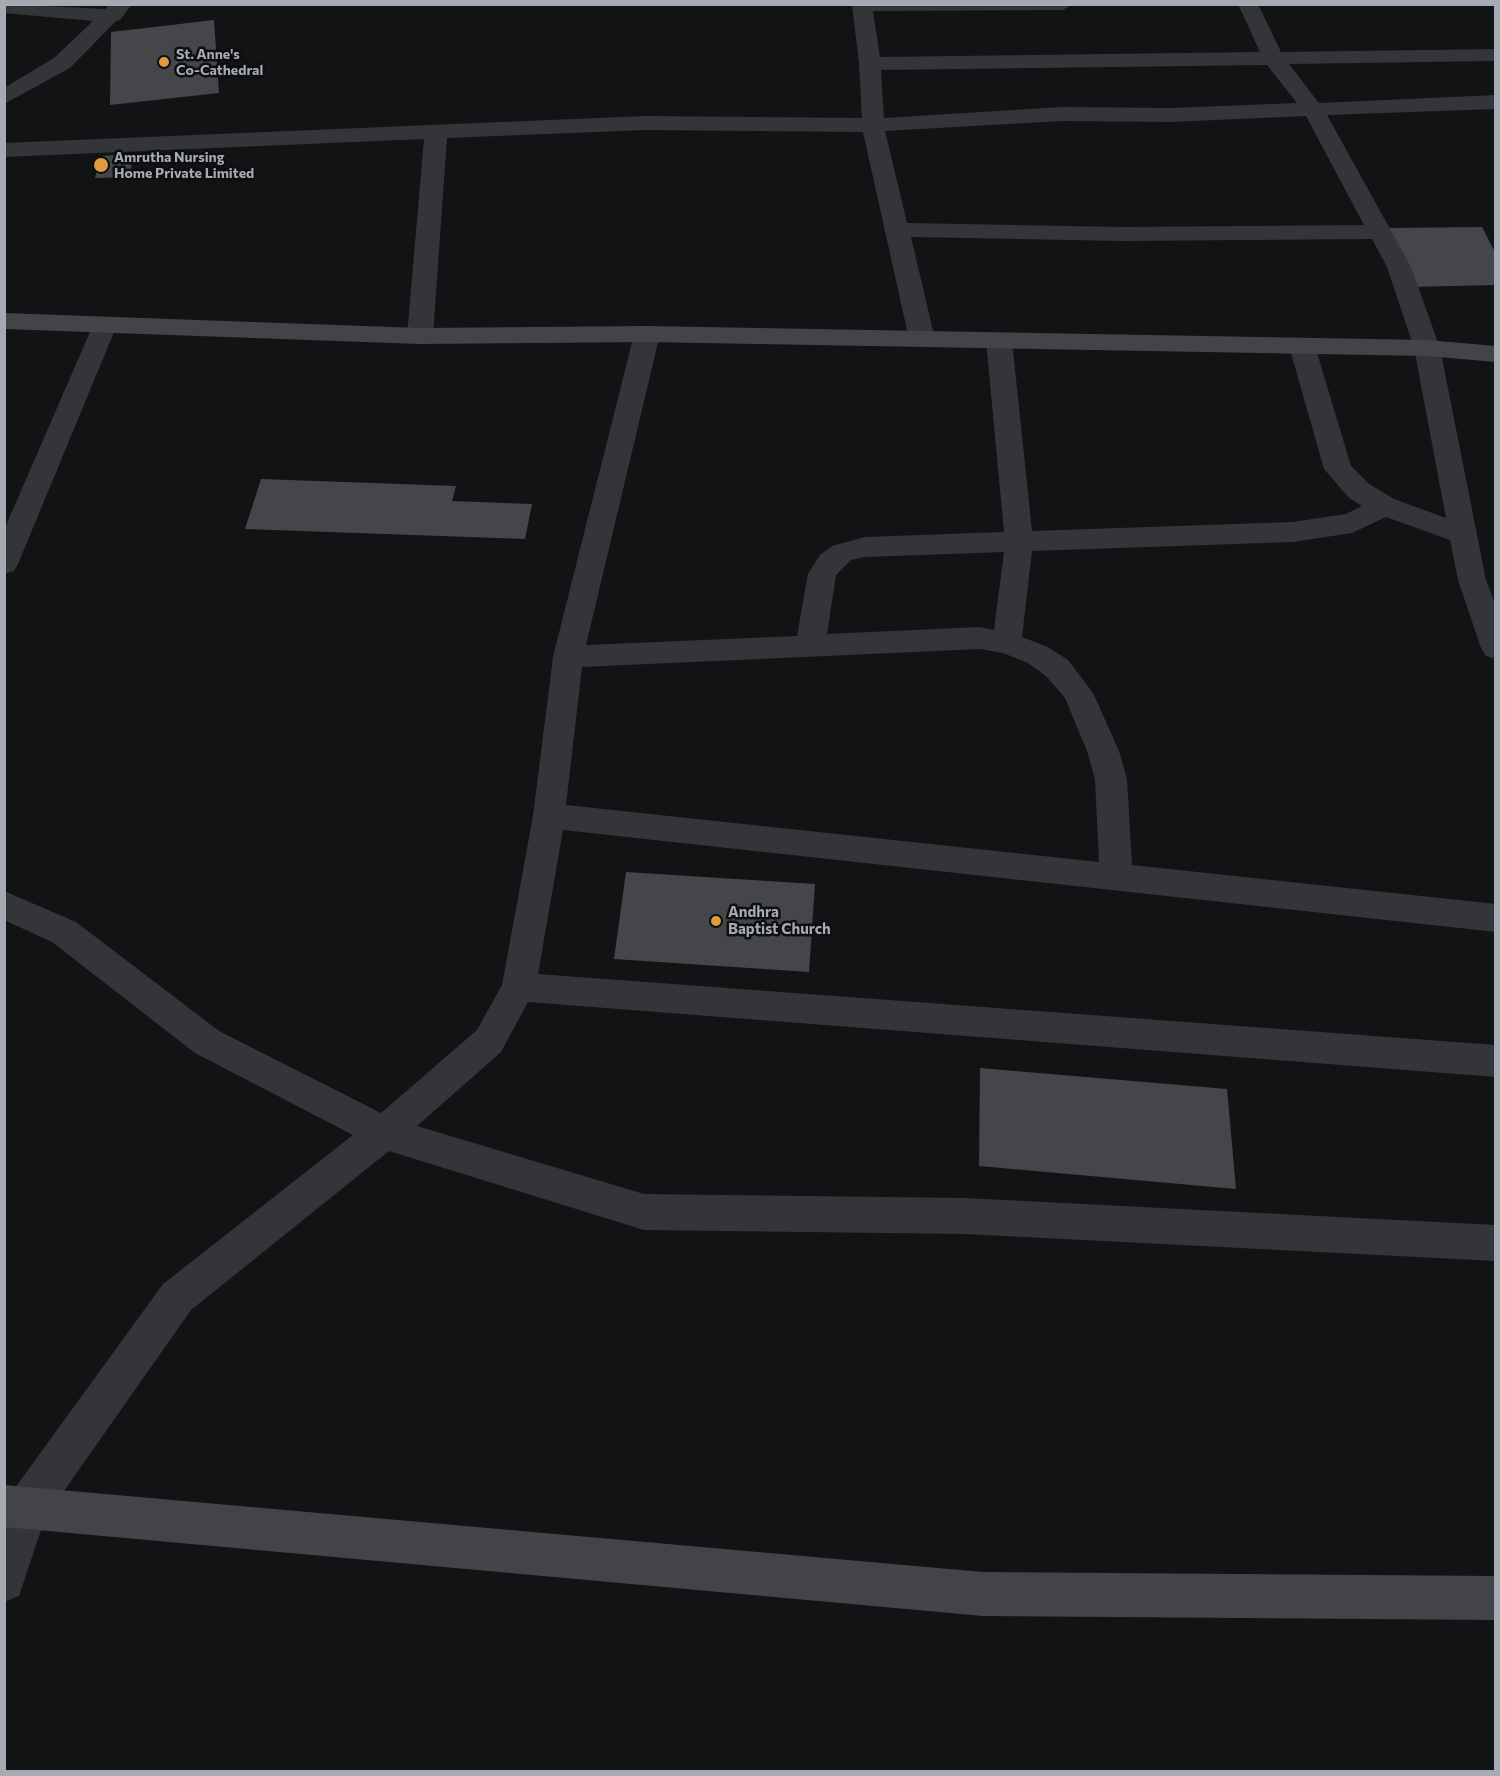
<!DOCTYPE html>
<style>
body{margin:0}
#map{position:relative;width:1500px;height:1776px;overflow:hidden;background:#121314;font-family:Commissioner,sans-serif}
canvas{display:block}
.frame{position:absolute;inset:0;border:6px solid #a5abb3;pointer-events:none}
</style>
<div id="map">
<canvas width="1500" height="1776"></canvas>
<div class="frame"></div>
</div>
<script>
const context = document.querySelector('canvas').getContext('2d');
context.lineJoin = 'round';
function fillPath(path, color) { context.fillStyle = color; context.fill(path, 'evenodd'); }
const shape = rows => new Path2D(rows.map(r => 'M' + r).join(''));
function trace(path, color, width, dash) { context.strokeStyle = color; context.lineWidth = width; context.lineCap = dash ? 'butt' : 'round'; context.setLineDash(dash || []); context.stroke(path); }
function write(font, color, halo, rows, align = 'center') {
  context.font = font + ' Commissioner,sans-serif'; context.lineWidth = 5; context.setLineDash([]); context.textBaseline = 'middle'; context.strokeStyle = halo; context.fillStyle = color; for (const [text, x, y, turn = 0] of rows) {
    context.save(); context.translate(x, y); context.rotate((+turn || 0) * Math.PI / 180); context.textAlign = isNaN(turn) ? turn : align; if (halo) context.strokeText(text, 0, 0); context.fillText(text, 0, 0); context.restore();
  }
}
const building = shape([
 [214,20,219,93,110,105,111,32],
 [134,154,129,177,95,178,101,156],
 [1482,227,1496,254,1496,285,1409,287,1384,228],
 [261,479,456,486,452,501,532,504,525,539,245,529],
 [626,872,815,884,809,972,614,959],
 [980,1068,1227,1089,1236,1189,979,1166]
]);
const minor = shape([
 [4,4,105,9,110,4,132,4,120,20,116,21,70,68,4,104,4,88,54,58,93,21,4,13,4,4],
 [1073,4,1063,10,873,11,880,57,1260,52,1238,4,1258,4,1281,52,1496,49,1496,61,1289,64,1319,103,1496,95,1496,109,1327,115,1411,267,1440,348,1486,580,1496,606,1496,659,1486,656,1481,648,1458,580,1450,540,1386,517,1352,533,1293,542,1032,551,1022,637,1048,647,1068,660,1093,693,1119,751,1127,779,1132,865,1496,904,1496,932,563,830,538,974,1496,1045,1496,1077,528,1002,501,1052,417,1126,644,1194,965,1198,1496,1225,1496,1261,965,1234,644,1230,389,1151,191,1310,45,1518,19,1596,4,1602,4,1512,12,1492,163,1284,353,1135,195,1053,52,942,4,920,4,891,76,922,219,1031,381,1113,477,1030,502,985,533,816,553,657,634,334,638,328,647,326,656,328,660,334,586,645,797,636,808,574,820,555,832,546,865,537,1004,532,986,341,990,335,999,333,1008,335,1012,341,1032,531,1293,522,1346,514,1362,506,1349,498,1324,469,1289,346,1293,340,1302,338,1311,340,1315,346,1351,466,1369,484,1394,499,1446,518,1414,348,1387,267,1372,239,1123,241,911,237,935,339,931,345,922,347,913,345,909,339,863,132,645,130,447,138,433,336,429,342,420,344,411,342,407,336,424,139,4,157,4,143,645,116,862,118,859,64,852,4,1073,4],
 [1267,65,1297,103,1171,108,1062,107,884,118,881,70,1267,65],
 [1306,116,1364,225,1123,227,907,223,885,131,1062,121,1171,122,1306,116],
 [1004,552,994,630,980,627,827,634,836,575,851,560,865,557,1004,552],
 [980,649,1003,653,1028,663,1046,676,1065,698,1087,751,1095,779,1099,862,566,805,582,667,980,649],
 [105,317,114,320,117,325,18,564,14,571,4,574,4,530,93,325,96,320,105,317]
]);
const secondary = shape([
 [4,313,420,328,647,326,1427,340,1496,346,1496,362,1427,356,647,342,420,344,4,329,4,313],
 [4,1485,983,1572,1496,1576,1496,1620,983,1616,4,1527,4,1485]
]);
const markers = [
 [164,62,6,"#de9c41"],
 [101,165,8,"#de9c41"],
 [716,921,6,"#de9c41"]
];
const farPoinames = [
 ["St. Anne's",176,54],
 ["Co-Cathedral",176,70],
 ["Amrutha Nursing",114,157],
 ["Home Private Limited",114,173]
];
const poiNames = [
 ["Andhra",728,912],
 ["Baptist Church",728,929]
];
fillPath(building, '#444649');
fillPath(minor, '#343538');
fillPath(secondary, '#424448');
for (const [x, y, r, color] of markers) { const dot = new Path2D(); dot.arc(x, y, r, 0, 2 * Math.PI); context.fillStyle = color; context.fill(dot); trace(dot, '#0e0e0f', 2); }
write('bold 14px', '#a5abb3', '#0e0e0f', farPoinames, 'left');
write('bold 15px', '#a5abb3', '#0e0e0f', poiNames, 'left');
</script>
